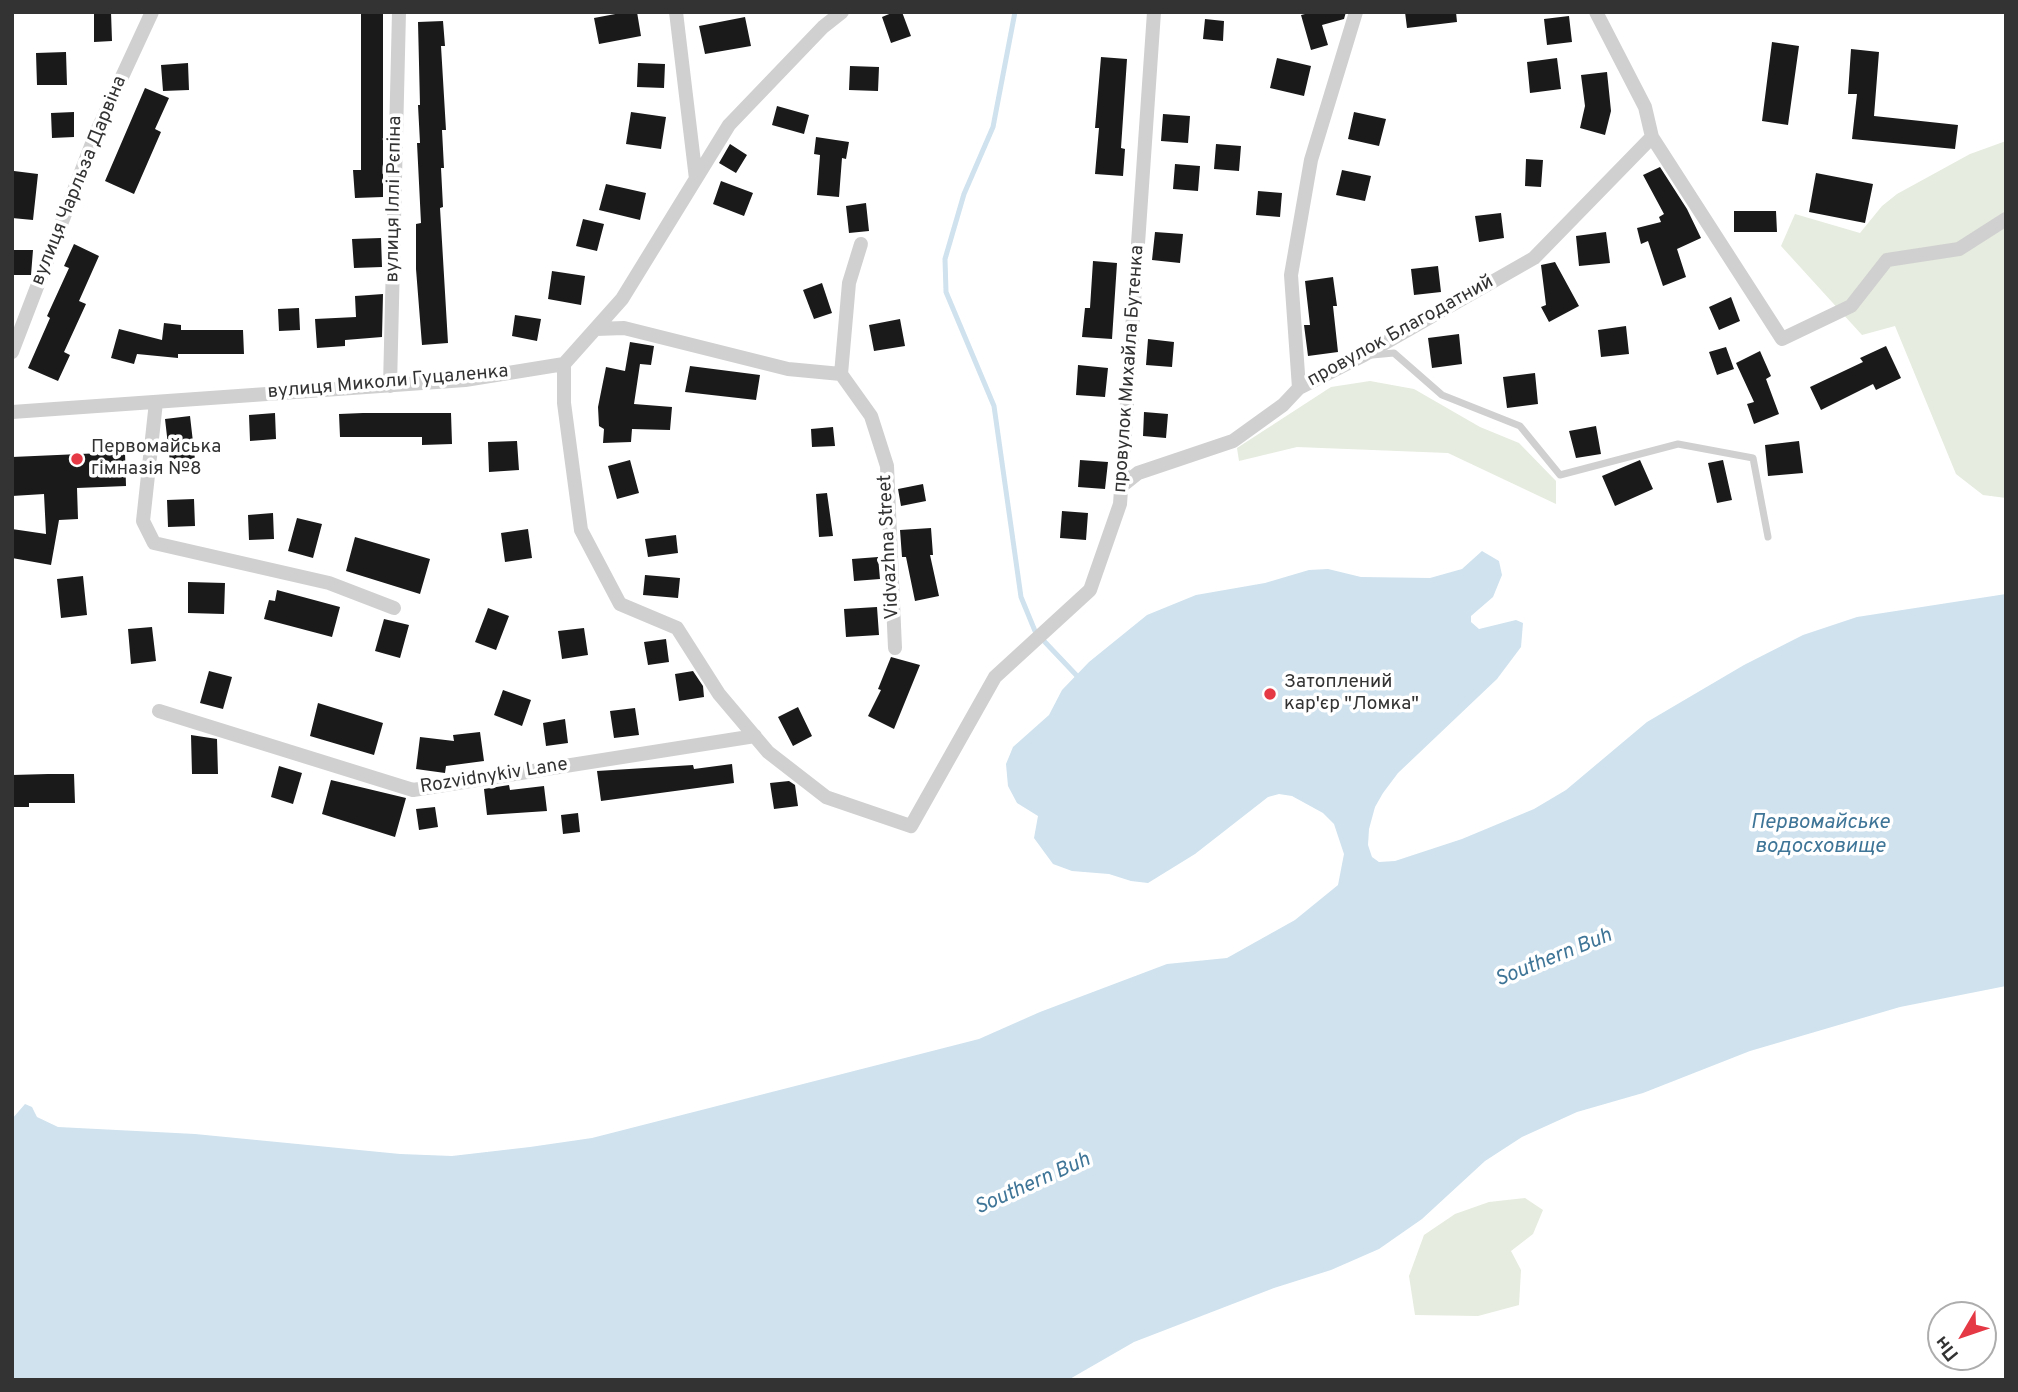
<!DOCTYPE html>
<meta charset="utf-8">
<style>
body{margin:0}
#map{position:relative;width:2018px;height:1392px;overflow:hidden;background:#fff;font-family:Overpass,sans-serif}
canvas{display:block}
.frame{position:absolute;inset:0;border:14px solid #333;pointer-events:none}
.north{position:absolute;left:1927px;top:1301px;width:70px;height:70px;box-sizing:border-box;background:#fff;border:2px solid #adadad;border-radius:50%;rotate:231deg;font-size:19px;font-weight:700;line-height:28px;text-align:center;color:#333}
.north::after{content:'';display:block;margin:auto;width:24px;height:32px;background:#e63946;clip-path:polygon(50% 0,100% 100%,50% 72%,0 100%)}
</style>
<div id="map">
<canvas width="2018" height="1392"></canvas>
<div class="frame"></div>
<div class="north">Пн</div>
</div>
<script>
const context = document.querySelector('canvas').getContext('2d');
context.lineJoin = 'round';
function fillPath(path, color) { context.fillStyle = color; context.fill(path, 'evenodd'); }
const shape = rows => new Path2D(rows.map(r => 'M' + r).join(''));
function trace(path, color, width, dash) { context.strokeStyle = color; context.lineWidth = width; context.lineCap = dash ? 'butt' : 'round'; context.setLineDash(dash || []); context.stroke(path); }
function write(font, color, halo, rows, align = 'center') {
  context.font = font + ' Overpass,sans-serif'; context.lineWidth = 7; context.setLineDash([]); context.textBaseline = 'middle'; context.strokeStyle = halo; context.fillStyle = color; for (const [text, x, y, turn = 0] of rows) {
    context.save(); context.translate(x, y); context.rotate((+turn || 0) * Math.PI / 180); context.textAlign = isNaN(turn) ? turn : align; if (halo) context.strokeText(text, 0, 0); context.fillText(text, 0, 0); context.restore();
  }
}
const green = shape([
 [2006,141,2006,498,1983,495,1956,474,1895,326,1862,335,1781,246,1795,214,1860,233,1882,206,1897,194,1970,154],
 [1370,381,1414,389,1480,427,1519,443,1556,481,1556,504,1448,453,1297,447,1239,461,1237,448,1331,387],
 [1525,1198,1543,1210,1533,1234,1511,1251,1521,1270,1519,1305,1478,1316,1415,1315,1409,1276,1424,1235,1455,1214,1489,1202]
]);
const water = shape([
 [1482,551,1499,561,1502,575,1493,597,1471,616,1471,622,1479,629,1516,620,1523,623,1521,647,1497,679,1398,773,1383,793,1375,807,1369,829,1368,845,1372,857,1379,862,1395,861,1462,839,1534,809,1566,790,1647,722,1744,665,1803,635,1857,617,2006,594,2006,986,1900,1007,1750,1051,1643,1093,1577,1112,1522,1137,1485,1161,1422,1219,1379,1249,1331,1270,1274,1288,1134,1342,1068,1380,12,1380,12,1119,25,1104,32,1107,37,1117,58,1127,195,1134,400,1154,452,1156,530,1147,592,1138,979,1039,1040,1012,1167,964,1227,958,1295,920,1338,885,1344,854,1334,824,1323,813,1292,796,1279,794,1268,797,1195,854,1148,883,1131,881,1109,874,1072,871,1053,864,1034,838,1038,816,1017,803,1008,786,1006,764,1013,747,1049,715,1062,690,1089,662,1147,615,1196,595,1265,583,1309,570,1328,569,1361,577,1430,578,1462,569]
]);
const stream = shape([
 [1015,12,993,127,964,194,945,259,946,292,994,406,1021,597,1035,631],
 [1043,640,1079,678]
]);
const building = shape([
 [94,12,111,12,112,41,94,42],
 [383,12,383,197,355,198,353,170,361,170,361,13],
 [626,12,637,12,641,36,599,44,594,18],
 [894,12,902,12,911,36,891,43,882,17],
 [1313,12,1346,12,1344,19,1322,25,1328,45,1311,50,1301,15],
 [1405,12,1456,12,1457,22,1407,28],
 [1569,16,1572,42,1547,45,1544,19],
 [745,17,751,46,705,54,699,26],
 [1205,19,1224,21,1223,41,1203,39],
 [443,21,445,46,441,46,446,130,442,130,444,168,441,168,443,207,440,208,448,343,422,345,416,269,416,224,421,223,417,143,420,143,418,105,420,105,418,22],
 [1772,42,1799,46,1788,125,1762,121],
 [1851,49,1879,52,1874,116,1958,125,1955,149,1852,139,1857,94,1848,94],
 [66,52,67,85,37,85,36,53],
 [1101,57,1127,59,1121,148,1125,149,1123,176,1095,174,1099,128,1095,128],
 [1277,58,1311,66,1304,96,1270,88],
 [1557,58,1561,89,1530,93,1527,62],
 [188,63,189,90,163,91,161,65],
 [638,63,665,64,664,88,637,87],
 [850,66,879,67,878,91,849,90],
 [1607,72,1611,111,1605,135,1580,128,1585,106,1581,75],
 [145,88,169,98,155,129,161,132,134,194,105,181],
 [777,106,809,115,804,134,772,125],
 [74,112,74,137,52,138,51,113],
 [631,112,666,117,661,149,626,144],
 [1354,112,1386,119,1379,146,1348,139],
 [1163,114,1190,116,1188,143,1161,141],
 [816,137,849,142,846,159,842,158,839,197,817,195,820,155,814,154],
 [730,144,747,155,736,173,719,163],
 [1216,144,1241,146,1239,171,1214,169],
 [1526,159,1543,160,1541,187,1525,186],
 [1175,164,1200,166,1198,191,1173,189],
 [1660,167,1687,209,1701,238,1677,249,1686,277,1663,286,1648,241,1641,244,1637,228,1661,222,1659,217,1664,214,1643,175],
 [1342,170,1371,176,1365,201,1336,195],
 [14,171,38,174,33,220,12,218],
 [1816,173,1873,184,1865,223,1809,212],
 [721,181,753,193,744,216,713,204],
 [606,184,646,193,640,220,599,210],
 [1258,191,1282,193,1280,217,1256,215],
 [866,203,869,231,849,233,846,206],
 [1734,211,1776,211,1777,232,1734,232],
 [1501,213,1504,238,1479,242,1475,216],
 [583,219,604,224,597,251,576,246],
 [1155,232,1183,234,1180,263,1152,260],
 [1606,232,1610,263,1579,266,1576,236],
 [381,238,382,267,354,268,352,239],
 [74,244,99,256,79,301,86,304,64,352,70,355,58,381,28,368,50,318,47,316,69,268,64,266],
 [12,250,33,250,31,275,12,275],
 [1093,261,1117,263,1112,339,1082,337,1085,308,1090,308],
 [1555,262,1579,306,1549,322,1541,307,1546,305,1541,265],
 [1438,266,1441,292,1414,295,1411,269],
 [552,271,585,276,581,305,548,299],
 [1333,277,1337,306,1333,306,1338,352,1308,356,1304,325,1310,325,1305,281],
 [822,283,832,313,814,319,803,290],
 [383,294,382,337,345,340,345,346,317,348,315,319,356,317,355,296],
 [1731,297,1740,321,1719,330,1709,307],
 [299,308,300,330,279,331,278,309],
 [515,315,541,319,537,341,512,336],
 [900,319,905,346,874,351,869,325],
 [164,323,181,325,181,330,243,330,244,354,178,354,178,358,137,354,134,364,111,358,119,329,162,340],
 [1626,326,1629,354,1601,357,1598,330],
 [1459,334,1462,364,1432,368,1428,338],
 [1148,339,1174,342,1172,367,1146,365],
 [630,342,654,346,651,365,640,364,634,404,672,407,670,430,632,429,631,442,603,443,604,429,599,426,598,407,606,367,625,371],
 [1886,346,1901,378,1876,390,1873,384,1821,410,1810,387,1863,362,1860,358],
 [1726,347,1734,369,1717,375,1709,352],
 [1760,351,1771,376,1766,379,1779,414,1754,424,1747,404,1754,402,1736,363],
 [1078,365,1108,368,1105,397,1076,395],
 [690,366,760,375,756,400,685,392],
 [1535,373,1538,404,1507,408,1503,377],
 [1144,412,1168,414,1166,438,1143,436],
 [275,413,276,439,250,441,249,415],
 [363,413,451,413,452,444,422,445,422,437,340,437,339,414],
 [190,416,196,468,171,471,165,419],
 [1596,426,1601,454,1576,458,1569,431],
 [833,427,835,446,812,447,811,429],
 [517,441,519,470,489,472,488,442],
 [1799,441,1803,473,1768,476,1765,445],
 [125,452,126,486,77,488,78,519,59,520,51,565,12,558,12,529,46,534,44,494,12,496,12,457],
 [630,460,639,493,617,499,608,466],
 [1080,460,1108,462,1105,489,1078,487],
 [1640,460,1653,489,1615,506,1602,476],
 [1723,460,1732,500,1717,503,1708,463],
 [923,484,926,501,901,506,898,489],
 [827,493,833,536,819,537,816,494],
 [194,499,195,526,168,527,167,500],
 [1062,511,1088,513,1086,540,1060,538],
 [273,513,274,539,249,540,248,515],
 [297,518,322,524,313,558,288,551],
 [931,528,933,555,930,555,939,596,915,601,906,557,902,557,900,530],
 [528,529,532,558,505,562,501,533],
 [676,535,678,553,648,557,645,539],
 [355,537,430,559,420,594,346,571],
 [878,557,880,579,854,581,852,559],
 [645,575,680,578,678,598,643,595],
 [83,576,87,615,61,618,57,579],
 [188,582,225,583,224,614,188,613],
 [277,590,340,607,332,637,264,619,269,600,275,601],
 [877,607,879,635,846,637,844,609],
 [488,608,509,616,496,650,475,642],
 [384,619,409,625,400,658,375,651],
 [152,627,156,661,131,664,128,629],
 [584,628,588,655,562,659,558,631],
 [666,639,669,662,648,665,644,642],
 [891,657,920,665,894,729,868,716,881,690,878,689],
 [209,671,232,677,223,709,200,703],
 [693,671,703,686,704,697,679,701,675,674],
 [503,690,531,700,522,726,494,715],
 [318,703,383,723,374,755,310,736],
 [798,707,812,736,793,746,778,717],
 [635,708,639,735,614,738,610,711],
 [565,719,568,743,546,746,543,723],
 [480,732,484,761,446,766,445,773,416,769,420,737,454,741,453,735],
 [191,735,217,739,218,774,192,774],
 [732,764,734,783,601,801,597,771,693,765,694,769],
 [279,766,302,773,293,804,271,797],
 [48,774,74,774,75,803,29,803,29,807,12,807,12,775],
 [331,780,406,798,395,837,322,814],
 [789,781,795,785,798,806,774,809,770,783],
 [509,785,510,790,544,786,547,811,487,815,484,789],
 [435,807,438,827,419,830,416,809],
 [578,813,580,832,563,834,561,815]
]);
const service = shape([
 [1372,355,1394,353,1442,395,1520,426,1560,475,1678,444,1753,458,1768,537]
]);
const minor = shape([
 [676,12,696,179],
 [1596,12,1645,107,1652,137,1782,339,1851,306,1887,260,1959,249,2006,219],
 [596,329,624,328,788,369,841,374,871,416,887,466,895,648],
 [12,352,96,133,152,12],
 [564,364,564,403,581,530,620,604,677,628,719,694,768,752,826,797,911,826,995,677,1090,590,1120,504,1154,12],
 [841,374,849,283,861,244],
 [390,386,399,12],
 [1299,388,1291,275,1311,160,1356,12],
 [156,402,143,521,154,543,329,583,394,608],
 [12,412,465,380,564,364,622,299,729,125,823,27,842,12],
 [1123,485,1138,473,1233,441,1283,405,1299,388,1364,355,1534,258,1652,137],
 [159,711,413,790,755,736]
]);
const markers = [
 [77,459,7,"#e63946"],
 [1270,694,7,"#e63946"]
];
const streetNames = [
 ["вулиця Чарльза Дарвіна",80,181,-68],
 ["вулиця Іллі Рєпіна",395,199,-89],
 ["провулок Благодатний",1401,332,-29],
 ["провулок Михайла Бутенка",1130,369,-86],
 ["вулиця Миколи Гуцаленка",388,383,-5],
 ["Vidvazhna Street",890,547,-93],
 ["Rozvidnykiv Lane",494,777,-9]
];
const poiNames = [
 ["Первомайська",91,448],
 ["гімназія №8",91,470],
 ["Затоплений",1284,683],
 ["кар'єр \"Ломка\"",1284,705]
];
const waterNames = [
 ["Первомайське",1820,824],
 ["водосховище",1820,848],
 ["Southern Buh",1554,959,-22],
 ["Southern Buh",1033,1185,-24]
];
fillPath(green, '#e6ecdf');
fillPath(water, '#cfe2ee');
trace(stream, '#cfe2ee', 5);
fillPath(building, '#1a1a1a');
trace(service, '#d0d0d0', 7);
trace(minor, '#d0d0d0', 14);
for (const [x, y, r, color] of markers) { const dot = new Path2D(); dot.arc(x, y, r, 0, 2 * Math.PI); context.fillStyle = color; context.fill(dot); trace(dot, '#fff', 2.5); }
write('19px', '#333', '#fff', streetNames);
write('19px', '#333', '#fff', poiNames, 'left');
write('italic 21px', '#3f7597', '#fff', waterNames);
</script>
